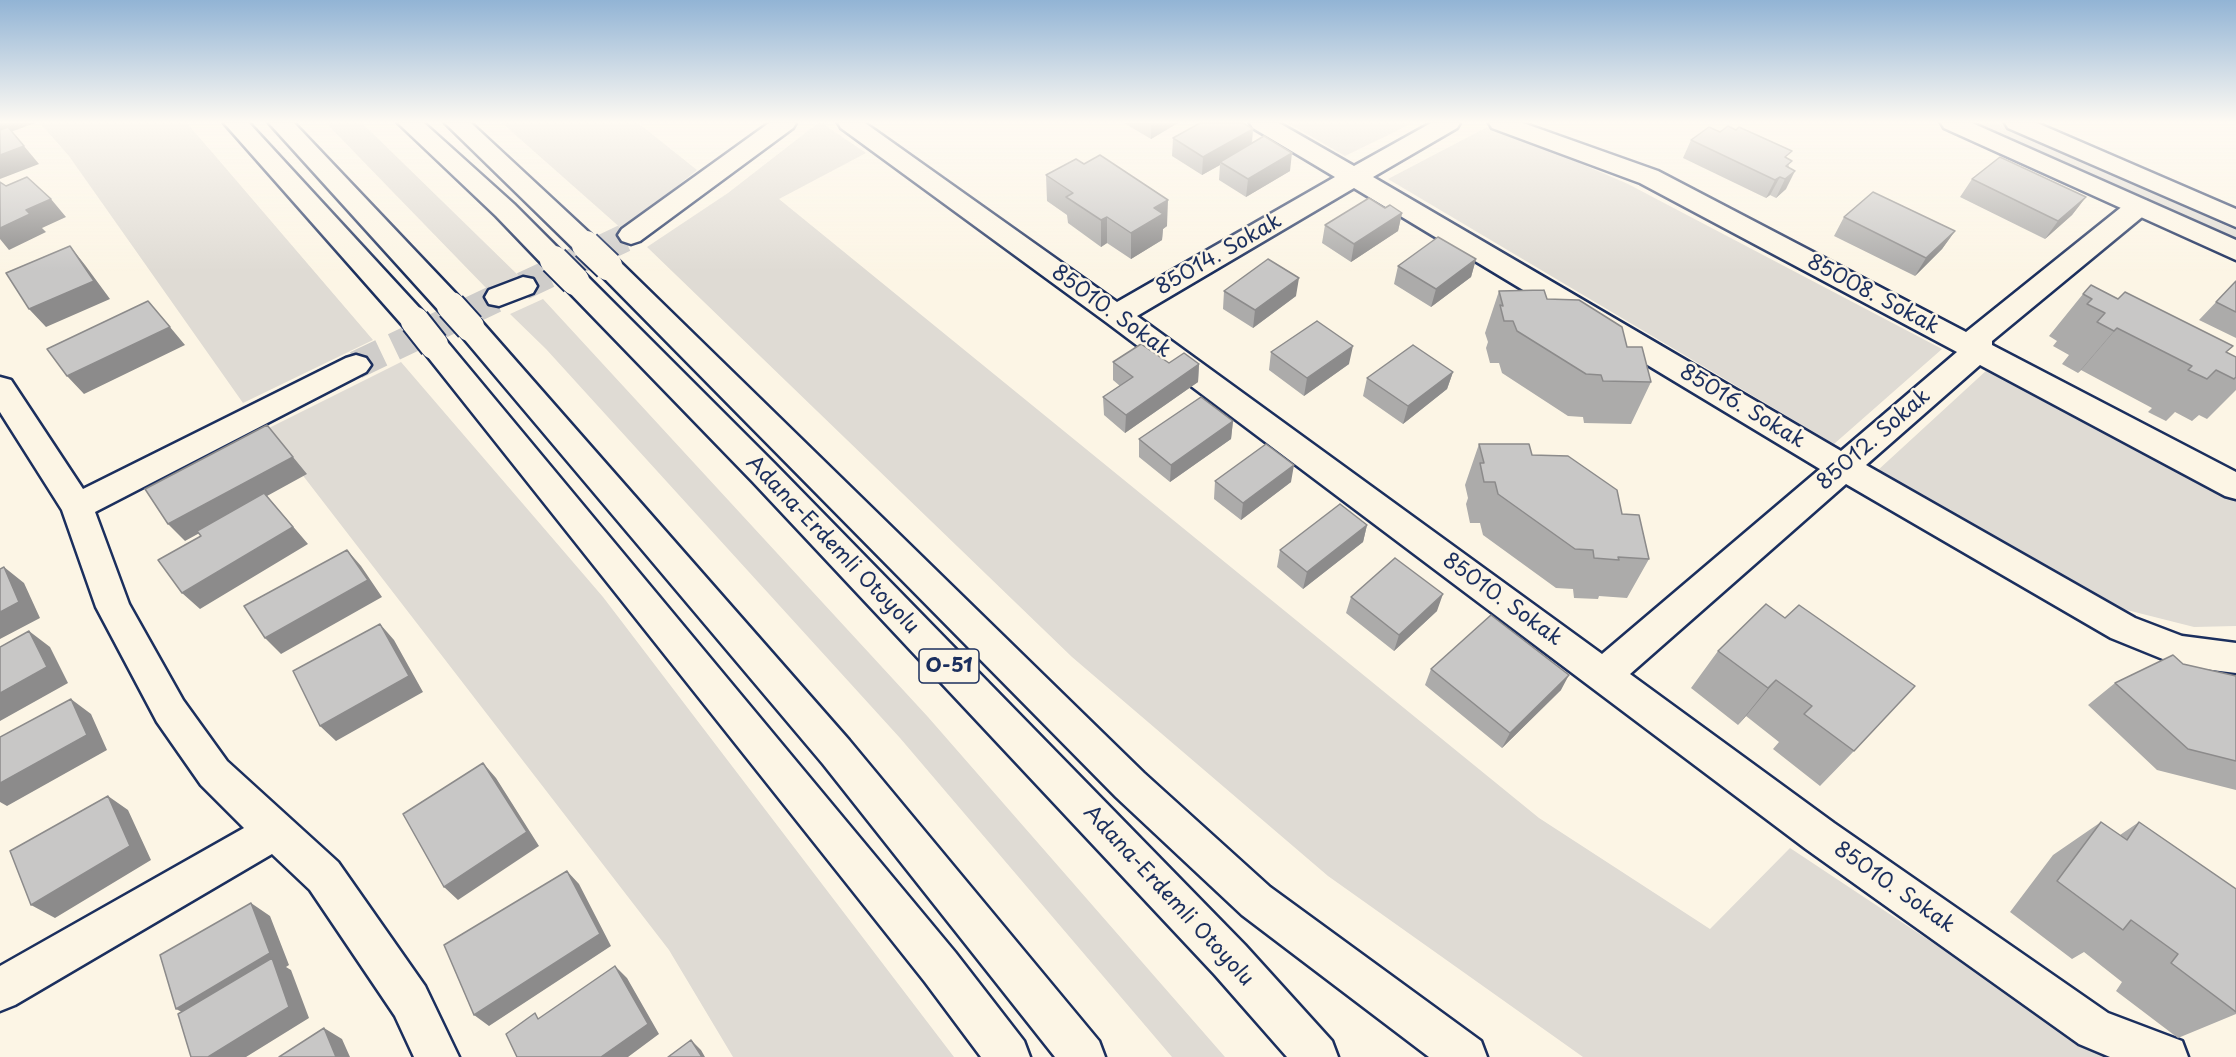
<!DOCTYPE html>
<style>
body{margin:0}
canvas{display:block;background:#fcf5e5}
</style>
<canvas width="2236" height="1057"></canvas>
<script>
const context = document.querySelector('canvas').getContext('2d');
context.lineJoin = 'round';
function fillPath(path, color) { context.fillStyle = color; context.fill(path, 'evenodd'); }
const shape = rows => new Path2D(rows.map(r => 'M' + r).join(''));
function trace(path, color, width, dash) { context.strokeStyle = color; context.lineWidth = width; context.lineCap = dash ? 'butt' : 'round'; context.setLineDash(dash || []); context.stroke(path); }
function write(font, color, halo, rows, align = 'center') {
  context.font = font + ' "Playpen Sans",sans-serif'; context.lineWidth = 5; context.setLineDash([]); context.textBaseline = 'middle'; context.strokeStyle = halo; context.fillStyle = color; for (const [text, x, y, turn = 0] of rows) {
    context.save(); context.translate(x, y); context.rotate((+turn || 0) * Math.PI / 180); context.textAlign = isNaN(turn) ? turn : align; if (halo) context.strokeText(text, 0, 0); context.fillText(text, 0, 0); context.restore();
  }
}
const green = shape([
 [40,123,187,123,373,340,243,403,69,156],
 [326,123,362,123,521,278,490,292],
 [502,123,638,123,697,170,623,230],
 [818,123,822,123,866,153,779,199,1539,818,1710,929,1790,848,2105,1057,1583,1057,1328,876,1072,657,647,247,728,193],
 [1288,123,1413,123,1345,156],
 [1978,123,1995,123,2236,230,2236,239],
 [1491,125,1628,184,1942,349,1834,444,1388,179],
 [543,299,928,717,1225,1057,1172,1057,900,738,546,349,510,314],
 [401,362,603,597,954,1057,733,1057,669,950,267,429],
 [1988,369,2236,501,2236,626,2194,627,2103,604,1877,471]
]);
const streetTunnel = shape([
 [523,286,631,235],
 [356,365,499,297]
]);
const street = shape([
 [769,123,796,123,793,128,640,241,631,244,622,241,618,235,622,229,769,123],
 [838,123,865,123,1117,302,1335,177,1253,128,1250,123,1279,123,1354,166,1431,123,1460,123,1457,128,1373,177,1841,451,1957,352,1640,183,1492,128,1489,123,1523,123,1658,171,1966,332,2129,201,2138,199,2147,201,2151,207,2147,213,1992,341,1992,345,2236,472,2236,499,2225,496,1980,365,1866,465,2135,618,2182,636,2236,643,2236,673,2180,666,2111,638,1846,484,1630,674,1834,823,2108,1013,2182,1041,2188,1057,2110,1057,2079,1044,1806,849,1106,322,841,128,838,123],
 [1354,188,1820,469,1602,654,1137,316,1354,188],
 [523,277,533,279,537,286,533,293,499,306,489,304,485,297,489,290,523,277],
 [356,355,366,358,371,365,366,372,95,512,129,604,183,700,227,761,338,862,425,986,459,1057,414,1057,395,1016,310,890,272,854,15,1005,0,1011,0,966,244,828,201,785,157,722,96,607,62,510,0,412,0,377,11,380,83,489,346,358,356,355]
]);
const secondary = shape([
 [1941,123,1972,123,2236,240,2236,260,1944,128,1941,123],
 [2005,123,2037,123,2236,209,2236,227,2008,128,2005,123]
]);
const highway = shape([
 [224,123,249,123,425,314,429,321,425,328,415,331,405,328,224,123],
 [269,123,294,123,461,299,465,306,461,313,451,316,441,313,269,123],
 [398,123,424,123,514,204,564,254,568,260,564,266,554,269,544,266,496,216,398,123],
 [445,123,471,123,596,239,600,245,596,251,586,254,576,251,445,123],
 [608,257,618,260,1144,773,1270,887,1481,1041,1487,1057,1429,1057,1242,915,1116,797,598,272,594,266,598,260,608,257],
 [575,272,585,274,775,464,1245,945,1332,1041,1338,1057,1287,1057,1215,975,753,482,565,288,561,281,565,274,575,272],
 [470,317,480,320,849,740,1099,1041,1105,1057,1055,1057,823,764,460,334,456,327,460,320,470,317],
 [434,335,444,338,955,952,1024,1041,1030,1057,981,1057,925,982,424,352,419,345,424,338,434,335]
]);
const highwayBridge = shape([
 [586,245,608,266],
 [554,260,575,281],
 [451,306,470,327],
 [415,321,434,345]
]);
const wall = shape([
 [1124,123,1178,123,1151,139],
 [1253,129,1252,144,1290,171,1246,197,1219,180,1220,165,1202,175,1172,156,1173,138],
 [1720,132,1788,159,1789,168,1786,189,1776,198,1770,195,1766,198,1683,158,1691,140],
 [1046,175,1167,226,1163,229,1162,240,1131,259,1107,243,1101,247,1068,223,1067,215,1047,201],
 [1972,179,2086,197,2072,215,2045,239,1960,197],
 [1385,208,1402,213,1398,231,1351,262,1322,243,1325,225],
 [1844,217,1955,231,1942,249,1915,276,1834,236],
 [1476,259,1471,277,1431,307,1394,284,1398,266],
 [2236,281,2236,338,2199,320],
 [1224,291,1296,296,1253,328,1223,309],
 [1499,291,1547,299,1627,347,1651,382,1631,424,1584,423,1583,417,1568,416,1502,373,1499,363,1490,363,1486,348,1488,342,1485,333],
 [2083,294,2226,352,2236,357,2236,390,2207,419,2199,415,2192,421,2175,412,2166,421,2148,412,2152,408,2081,370,2078,373,2062,364,2069,355,2053,346,2057,341,2049,336],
 [1271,352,1349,364,1304,396,1269,370],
 [1113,362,1199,364,1198,382,1125,433,1104,415,1103,397,1120,386,1113,380],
 [1453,372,1447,389,1403,424,1363,396,1367,378],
 [1233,421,1231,439,1170,482,1139,457,1139,439],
 [1479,444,1532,455,1622,514,1649,559,1627,598,1599,596,1598,599,1574,598,1573,589,1556,588,1483,535,1480,523,1470,523,1466,504,1468,498,1465,485],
 [1215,481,1291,482,1241,520,1214,499],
 [1367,525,1363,542,1303,589,1277,567,1280,550],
 [1351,597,1437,611,1394,651,1346,613],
 [1766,604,1854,751,1820,786,1773,749,1779,742,1746,716,1738,725,1691,688,1718,651],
 [2183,664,2236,676,2236,790,2157,770,2088,705,2115,683],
 [1431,669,1561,690,1502,748,1425,685],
 [2101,822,2120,835,2139,822,2236,889,2236,1014,2178,1038,2116,991,2122,982,2084,952,2072,959,2010,912,2053,855]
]);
const shadedWall = shape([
 [0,123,35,123,0,136],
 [1151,123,1178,123,1151,139],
 [1253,129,1251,147,1220,162,1220,165,1202,175,1203,157],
 [24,146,39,164,0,179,0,155],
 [1292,153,1290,171,1246,197,1248,179],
 [1795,171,1786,189,1776,198,1785,179],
 [1780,177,1770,195,1766,198,1775,180],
 [2086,197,2072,215,2045,239,2058,221],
 [51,199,66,217,42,228,46,232,9,250,0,239,0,228,26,210],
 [1168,200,1167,226,1163,229,1162,240,1131,259,1131,233,1154,208],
 [1402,213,1398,231,1351,262,1354,244],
 [1107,217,1107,243,1101,247,1101,220],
 [1955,231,1942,249,1915,276,1926,258],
 [70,246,85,265,110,299,46,327,29,309],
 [1476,259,1471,277,1431,307,1436,289],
 [1299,278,1296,296,1253,328,1255,310],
 [170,327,185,345,84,394,67,376],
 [2117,328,2081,370,2078,373,2114,331],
 [1353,346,1349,364,1304,396,1307,378],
 [1199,364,1198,382,1125,433,1126,415],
 [1453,372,1447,389,1403,424,1408,406],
 [1233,421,1231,439,1170,482,1171,465],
 [293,457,307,474,267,496,308,544,200,609,182,593,267,496,185,541,168,524],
 [1294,465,1291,482,1241,520,1243,503],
 [1367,525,1363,542,1303,589,1307,572],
 [347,550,361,566,382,597,281,654,265,638],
 [4,567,24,583,40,618,0,639,0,612],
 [1443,594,1437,611,1394,651,1399,635],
 [380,624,394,640,423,692,336,741,320,726],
 [29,631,50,647,68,683,0,721,0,693],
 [1569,675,1561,690,1502,748,1510,733],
 [1776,680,1746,716,1738,725,1768,688],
 [71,699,91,714,107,750,7,806,0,802,0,783],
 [483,763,496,778,539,846,458,900,444,887],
 [108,796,128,810,151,860,55,918,31,905],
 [567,871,579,884,611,946,489,1026,474,1015],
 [251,903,270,916,289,965,286,967,291,970,309,1018,246,1057,208,1057,198,1020,176,1009],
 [615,966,627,978,659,1034,628,1057,601,1057],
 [324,1028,342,1039,350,1057,336,1057],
 [691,1040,701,1050,705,1057,702,1057]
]);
const building = shape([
 [1200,123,1243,123,1253,129,1203,157,1173,138,1200,123],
 [1728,126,1736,130,1739,127,1792,151,1785,157,1792,161,1786,166,1795,171,1785,179,1780,177,1775,180,1691,140,1709,127,1720,132,1728,126],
 [8,127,24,146,0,155,0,130,8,127],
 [1264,136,1292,153,1248,179,1220,162,1264,136],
 [1100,155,1168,200,1154,208,1163,214,1131,233,1107,217,1101,220,1066,197,1073,193,1046,175,1076,159,1084,164,1100,155],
 [2000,157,2086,197,2058,221,1972,179,2000,157],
 [27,177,51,199,26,210,30,214,0,228,0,182,6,186,27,177],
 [1873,192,1955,231,1926,258,1844,217,1873,192],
 [1369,198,1385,208,1390,205,1402,213,1354,244,1325,225,1369,198],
 [1438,237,1476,259,1436,289,1398,266,1438,237],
 [70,246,94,281,29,309,6,273,70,246],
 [1268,259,1299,278,1255,310,1224,291,1268,259],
 [2236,281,2236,312,2216,302,2236,281],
 [2091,285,2118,299,2125,292,2233,346,2226,352,2236,357,2236,377,2234,379,2216,370,2207,379,2188,370,2192,366,2117,328,2114,331,2097,322,2105,313,2087,304,2092,299,2083,294,2091,285],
 [1544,290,1547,299,1579,300,1622,327,1627,347,1642,347,1651,382,1603,381,1601,375,1586,374,1517,331,1513,321,1504,321,1500,305,1503,306,1499,291,1544,290],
 [148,301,170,327,67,376,47,349,148,301],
 [1317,321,1353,346,1307,378,1271,352,1317,321],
 [1141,344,1169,363,1184,353,1199,364,1126,415,1103,397,1133,377,1113,362,1141,344],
 [1413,345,1453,372,1408,406,1367,378,1413,345],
 [1201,397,1233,421,1171,465,1139,439,1201,397],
 [267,425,293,457,168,524,145,489,267,425],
 [1266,444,1294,465,1243,503,1215,481,1266,444],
 [1479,444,1529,444,1532,455,1568,456,1617,490,1622,514,1639,515,1649,559,1618,557,1619,560,1594,558,1593,550,1575,549,1498,494,1495,482,1484,482,1480,463,1484,463,1479,444],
 [264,493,293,527,182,593,158,560,201,536,197,531,264,493],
 [1340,504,1367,525,1307,572,1280,550,1340,504],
 [347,550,368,580,265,638,244,606,347,550],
 [1395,558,1443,594,1399,635,1351,597,1395,558],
 [4,567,19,602,0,612,0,569,4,567],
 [1766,604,1785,618,1799,605,1915,686,1854,751,1804,714,1812,706,1776,680,1768,688,1718,651,1766,604],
 [1491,615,1569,675,1510,733,1431,669,1491,615],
 [380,624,409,676,320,726,293,671,380,624],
 [29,631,47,667,0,693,0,647,29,631],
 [2173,655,2183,664,2236,676,2236,761,2188,749,2115,683,2173,655],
 [71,699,87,735,0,783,0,737,71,699],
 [483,763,527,832,444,887,403,814,483,763],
 [108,796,130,846,31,905,10,851,108,796],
 [2101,822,2127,840,2139,822,2236,889,2236,1012,2171,963,2178,954,2131,920,2123,930,2057,881,2101,822],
 [567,871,600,934,474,1015,444,945,567,871],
 [251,903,270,953,176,1009,160,955,251,903],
 [272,958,289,1007,208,1057,191,1057,178,1014,272,958],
 [615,966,648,1024,601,1057,517,1057,506,1034,535,1013,538,1019,615,966],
 [324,1028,336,1057,279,1057,324,1028],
 [691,1040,702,1057,668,1057,691,1040]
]);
const shields = [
 [949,666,60]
];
const shieldNames = [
 ["O-51",949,666]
];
const streetNames = [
 ["85014. Sokak",1219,255,-30],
 ["85008. Sokak",1873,295,28],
 ["85010. Sokak",1111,312,36],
 ["85016. Sokak",1742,407,31],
 ["85012. Sokak",1874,440,-41],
 ["Adana-Erdemli Otoyolu",832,545,46],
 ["85010. Sokak",1502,600,36],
 ["85010. Sokak",1894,888,35],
 ["Adana-Erdemli Otoyolu",1168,896,47]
];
fillPath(green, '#dfdbd4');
trace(streetTunnel, '#cfcdca', 28, [28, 14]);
trace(street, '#1b2f5e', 5);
trace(secondary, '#1b2f5e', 5);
trace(highway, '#1b2f5e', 5);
fillPath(street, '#fcf5e5');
fillPath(secondary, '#fcf5e5');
fillPath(highway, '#fcf5e5');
trace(highwayBridge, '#1b2f5e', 32, []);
trace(highwayBridge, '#fcf5e5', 28);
fillPath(wall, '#acabaa');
fillPath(shadedWall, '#8c8b8b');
fillPath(building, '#c8c7c6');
trace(building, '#8c8b8b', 1.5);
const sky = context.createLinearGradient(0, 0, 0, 271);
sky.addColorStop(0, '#92b4d5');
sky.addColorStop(0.45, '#fefaf3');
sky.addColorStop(1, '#fefaf300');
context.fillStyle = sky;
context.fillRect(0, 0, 2236, 271);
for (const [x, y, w] of shields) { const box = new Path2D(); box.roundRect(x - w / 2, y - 17, w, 34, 4.5); context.fillStyle = '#fcf5e5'; context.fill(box); trace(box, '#1b2f5e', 1.5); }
write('bold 20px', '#1b2f5e', null, shieldNames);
write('21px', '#1b2f5e', '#fcf5e5', streetNames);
</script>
